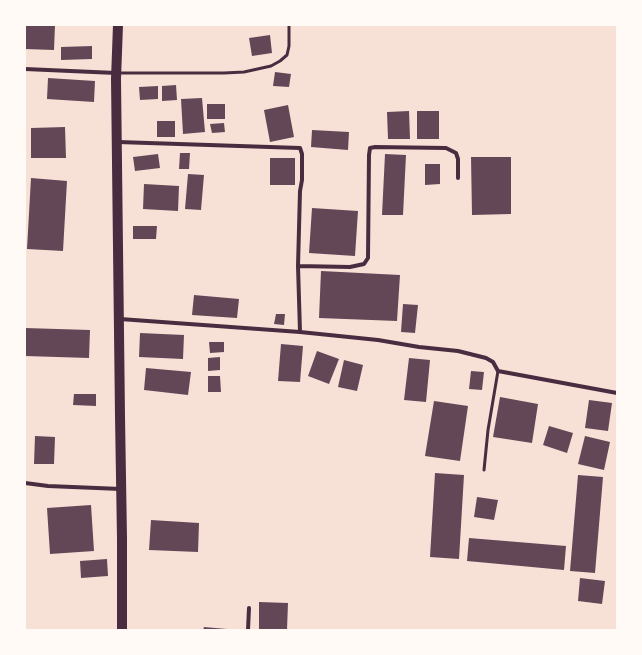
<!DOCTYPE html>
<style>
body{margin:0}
#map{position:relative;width:642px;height:655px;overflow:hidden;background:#f7e1d7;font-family:"Varela Round",sans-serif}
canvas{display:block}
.frame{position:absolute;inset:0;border:26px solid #fffaf5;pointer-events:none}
</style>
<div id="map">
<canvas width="642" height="655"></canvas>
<div class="frame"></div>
</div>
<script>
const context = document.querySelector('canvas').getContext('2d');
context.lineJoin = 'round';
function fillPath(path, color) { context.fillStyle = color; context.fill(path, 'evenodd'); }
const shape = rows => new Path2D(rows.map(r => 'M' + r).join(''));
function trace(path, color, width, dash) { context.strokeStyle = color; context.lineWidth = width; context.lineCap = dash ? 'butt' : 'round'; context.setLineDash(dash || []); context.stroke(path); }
const building = shape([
 [25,25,55,25,54,50,25,49],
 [270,35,272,53,252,56,249,38],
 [92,46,92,59,61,60,61,47],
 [275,72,291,74,289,87,273,86],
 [48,78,95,81,94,102,47,99],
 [176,85,177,100,162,101,162,86],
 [158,86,158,99,140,100,139,87],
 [202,98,205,132,183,134,181,99],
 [207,104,225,104,225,119,207,119],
 [288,105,294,137,270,142,264,110],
 [409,111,410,139,388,139,387,112],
 [417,111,439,111,439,139,417,139],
 [157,121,175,121,175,137,157,137],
 [224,123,225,132,212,133,210,124],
 [65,127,66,158,31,158,31,128],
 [312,130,349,132,348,150,311,147],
 [180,153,190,153,189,169,179,169],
 [158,154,160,168,135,171,133,157],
 [385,154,406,155,403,215,382,215],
 [471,157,511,157,511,214,472,215],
 [270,158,295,158,295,185,270,185],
 [425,164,440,164,440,184,425,185],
 [188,174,204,175,201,210,185,209],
 [31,178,67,181,63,251,27,249],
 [144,184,179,186,178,211,143,209],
 [312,208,358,211,355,256,309,253],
 [133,226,157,226,156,239,133,239],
 [321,271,400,275,397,321,319,318],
 [194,295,239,299,237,318,192,315],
 [403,304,418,305,415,333,401,332],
 [276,314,285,314,284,325,274,324],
 [25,328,90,330,89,358,25,356],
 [140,333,184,335,183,359,139,357],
 [209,342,224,342,224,352,210,353],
 [281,344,303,346,300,382,278,381],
 [317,351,339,359,329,384,308,376],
 [220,357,220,370,208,371,208,358],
 [409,358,430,360,426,402,404,400],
 [344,360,363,365,357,391,338,387],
 [146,368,191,372,188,395,144,390],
 [471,371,484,372,482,390,469,389],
 [208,376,220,376,221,392,208,392],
 [74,394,96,394,96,406,73,405],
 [500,397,538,404,532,443,493,437],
 [589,400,612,403,608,431,585,428],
 [434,401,468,406,460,461,425,456],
 [549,426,573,433,567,453,543,445],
 [35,436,55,437,54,464,34,464],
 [585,436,610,442,604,470,578,464],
 [435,473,464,475,459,559,430,557],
 [578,475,603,477,595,573,570,571],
 [477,497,498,500,494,520,474,517],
 [91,505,94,551,50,554,47,508],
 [151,520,199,523,198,552,149,550],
 [469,538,566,546,564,570,467,561],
 [107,559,108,576,81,578,80,561],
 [580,578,605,581,602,604,578,601],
 [259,602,288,603,287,630,259,630],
 [204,627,227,629,227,630,203,630]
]);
const service = shape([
 [118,73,224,73,244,72,271,66,280,61,287,55,289,46,289,25],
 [484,470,488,430,498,371]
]);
const minor = shape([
 [25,69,116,73],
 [118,142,300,148,302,154,302,180,300,191,298,266],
 [120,319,300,332,378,340,419,347,458,351,486,358,493,362,498,371,617,393],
 [300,332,298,266,350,267,364,264,368,258,369,155,370,148,375,147,446,148,456,153,458,159,458,178],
 [25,483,48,486,121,489],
 [248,630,249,608]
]);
const primary = shape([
 [118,25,116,79,120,416,122,539,122,630]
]);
fillPath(building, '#644757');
trace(service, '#4a2c40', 3);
trace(minor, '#4a2c40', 4);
trace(primary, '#4a2c40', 10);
</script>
